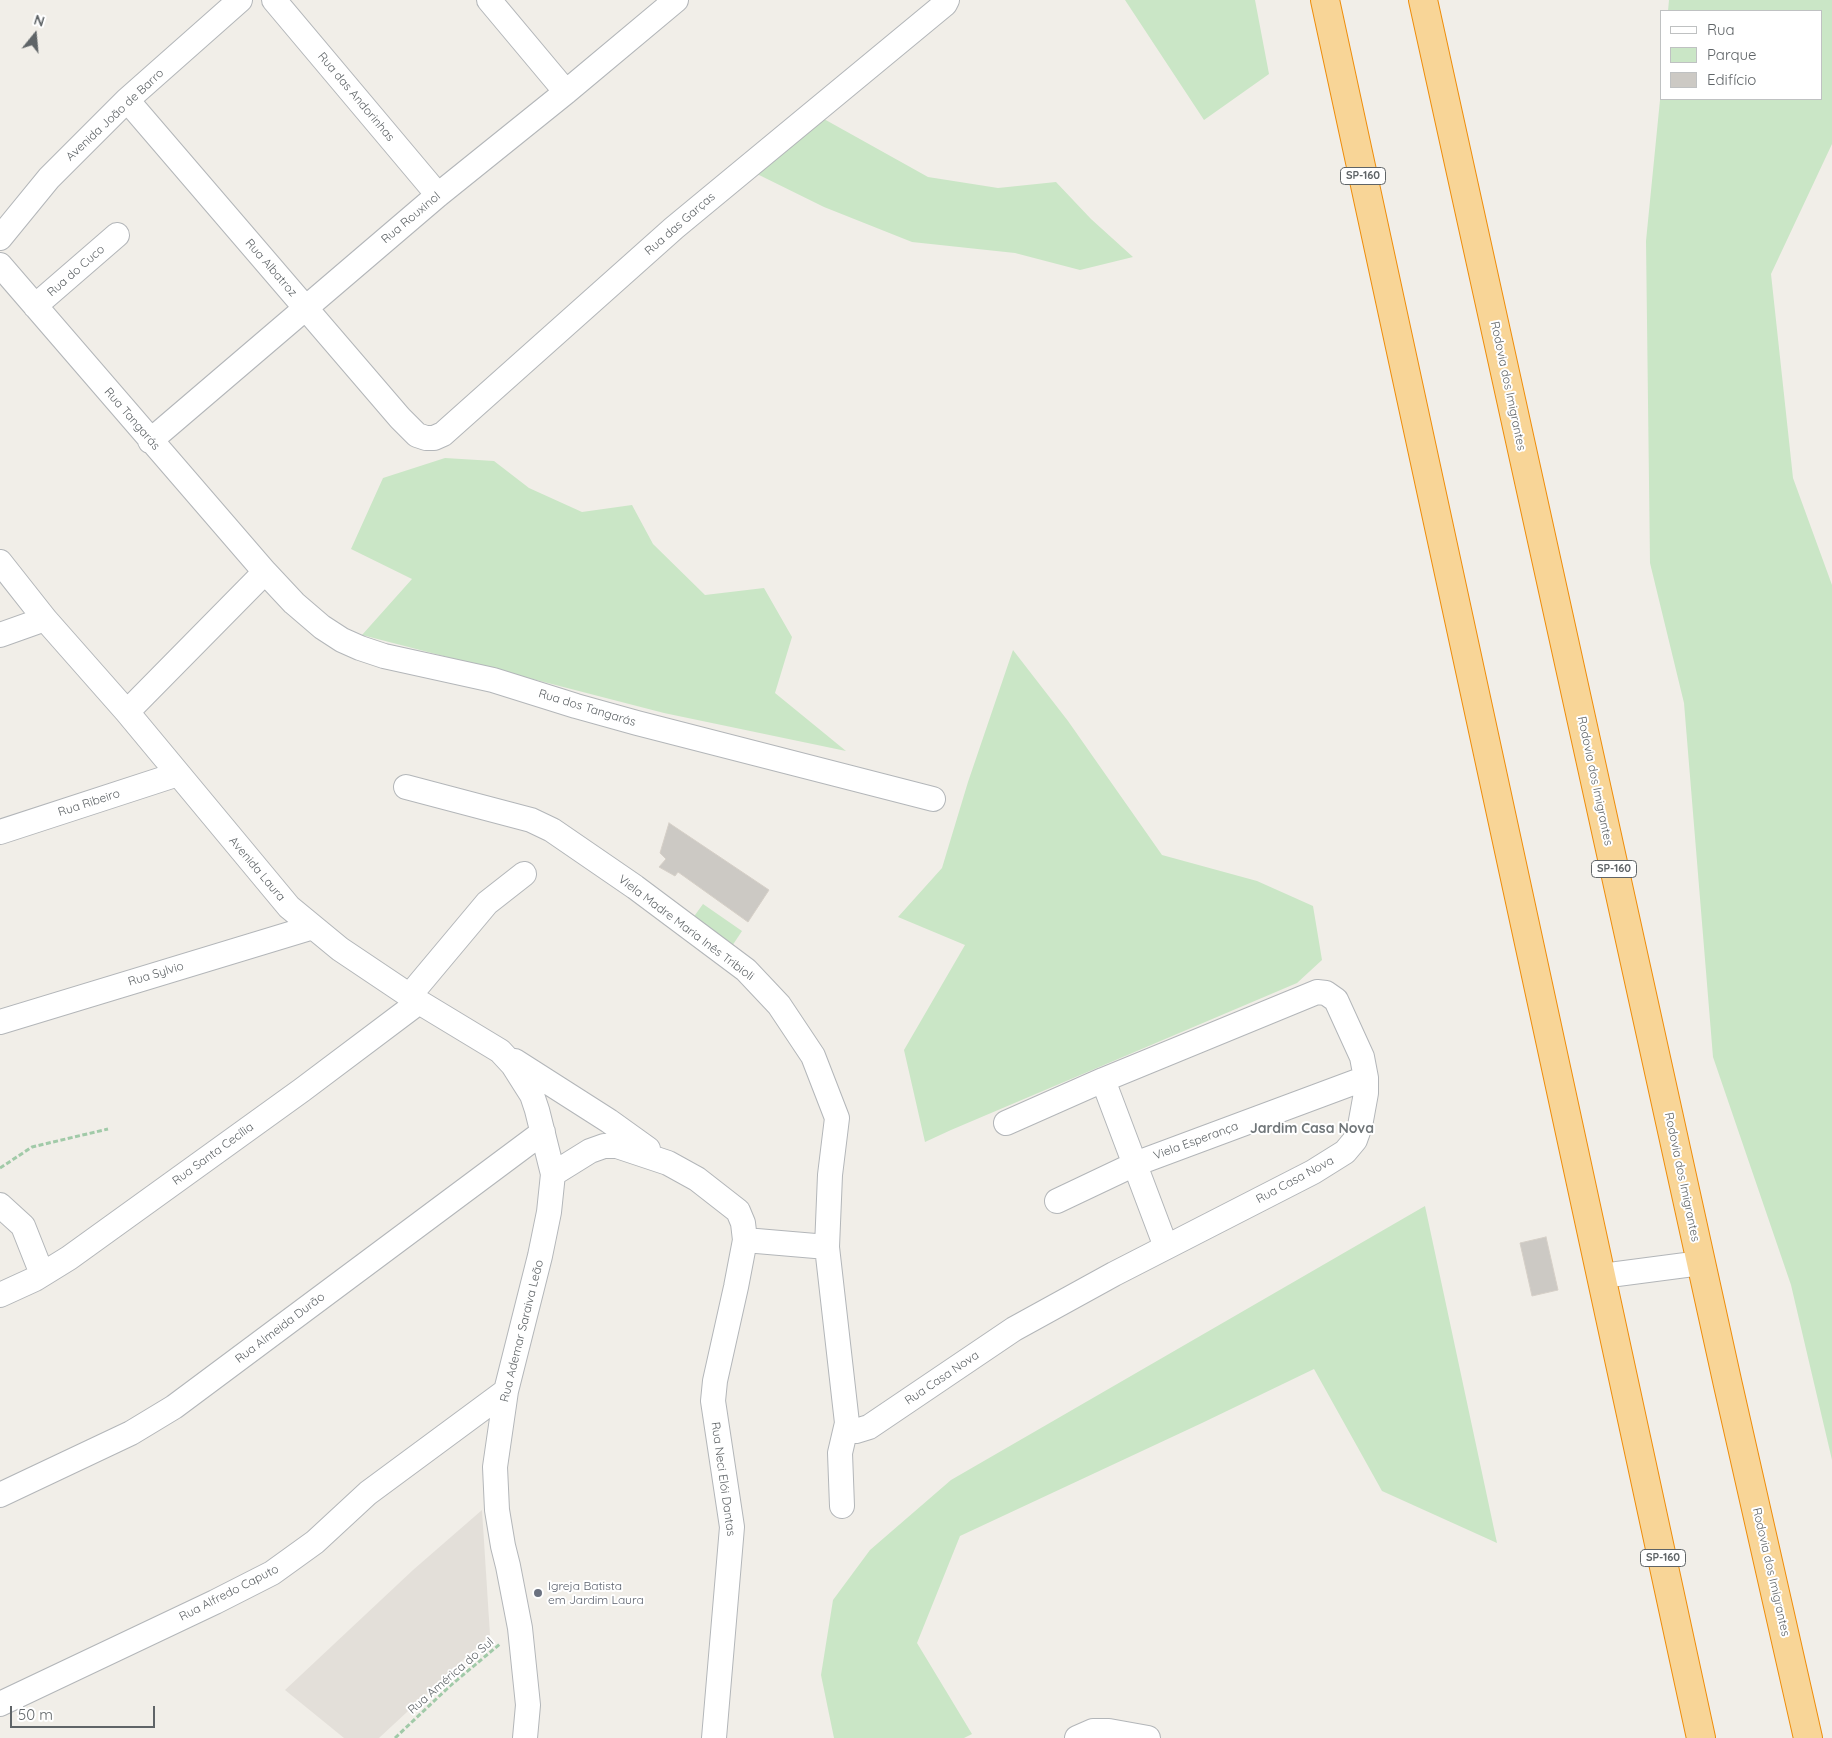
<!DOCTYPE html>
<meta charset="utf-8">
<style>
body{margin:0}
#map{position:relative;width:1832px;height:1738px;overflow:hidden;background:#f1eee8;font-family:Quicksand,sans-serif}
canvas{display:block}
.legend{position:absolute;left:1660px;top:10px;width:162px;height:90px;box-sizing:border-box;background:#fff;border:1px solid #bfc1c2;margin:0;padding:6px 9px;list-style:none;font-size:15px;color:#5f6467}
.legend li{display:flex;align-items:center;gap:10px;height:25px}
.legend b{width:25px;border:1px solid #bfc1c2}
.north{position:absolute;left:10px;top:10px;width:50px;height:50px;-webkit-text-stroke:4px #fff;paint-order:stroke;rotate:17deg;font-size:14px;font-weight:700;line-height:20px;text-align:center;color:#5f6467}
.north::after{content:'';display:block;margin:auto;width:18px;height:22px;background:#5f6467;clip-path:polygon(50% 0,100% 100%,50% 72%,0 100%)}
.scale{position:absolute;left:10px;top:1706px;width:145px;height:22px;box-sizing:border-box;border:2px solid #5f6467;border-top:0;padding-left:6px;font-size:15px;line-height:18px;white-space:nowrap;color:#5f6467;-webkit-text-stroke:4px #fff;paint-order:stroke}
</style>
<div id="map">
<canvas width="1832" height="1738"></canvas>
<ul class="legend">
<li><b style="height:6px;background:#fff"></b>Rua</li>
<li><b style="height:14px;background:#cae6c6"></b>Parque</li>
<li><b style="height:14px;background:#ccc9c4"></b>Edifício</li>
</ul>
<div class="north">N</div>
<div class="scale">50 m</div>
</div>
<script>
const context = document.querySelector('canvas').getContext('2d');
context.lineJoin = 'round';
function fillPath(path, color) { context.fillStyle = color; context.fill(path, 'evenodd'); }
const shape = rows => new Path2D(rows.map(r => 'M' + r).join(''));
function trace(path, color, width, dash) { context.strokeStyle = color; context.lineWidth = width; context.lineCap = dash ? 'butt' : 'round'; context.setLineDash(dash || []); context.stroke(path); }
function write(font, color, halo, rows, align = 'center') {
  context.font = font + ' Quicksand,sans-serif'; context.lineWidth = 4; context.setLineDash([]); context.textBaseline = 'middle'; context.strokeStyle = halo; context.fillStyle = color; for (const [text, x, y, turn = 0] of rows) {
    context.save(); context.translate(x, y); context.rotate((+turn || 0) * Math.PI / 180); context.textAlign = isNaN(turn) ? turn : align; if (halo) context.strokeText(text, 0, 0); context.fillText(text, 0, 0); context.restore();
  }
}
const education = shape([
 [482,1510,490,1635,379,1738,344,1738,285,1690,413,1570]
]);
const green = shape([
 [1125,0,1255,0,1269,74,1204,120],
 [1669,0,1832,0,1832,144,1771,274,1793,478,1832,585,1832,1460,1791,1285,1713,1057,1684,703,1650,563,1646,241,1661,90,1661,99,1821,99,1821,11,1668,11],
 [815,114,928,177,998,188,1056,182,1091,219,1133,257,1080,270,1015,253,912,242,824,207,753,172],
 [445,458,494,461,529,488,582,512,632,505,653,544,705,595,764,588,792,637,775,693,846,751,664,713,362,635,412,579,351,549,383,478],
 [1013,650,1068,721,1162,855,1257,881,1313,906,1322,960,1297,983,951,1130,925,1142,904,1050,965,945,898,917,942,868,968,782],
 [703,904,742,931,730,949,690,922],
 [1425,1206,1497,1543,1382,1491,1314,1369,1202,1423,960,1536,917,1643,972,1734,964,1738,834,1738,821,1675,833,1600,870,1550,951,1480]
]);
const building = shape([
 [669,823,769,890,748,922,678,872,675,876,659,867,666,859,660,853,669,823],
 [1546,1237,1558,1290,1532,1296,1520,1243,1546,1237]
]);
const path = shape([
 [0,1168,32,1147,108,1129],
 [395,1738,451,1685,500,1644]
]);
const minor = shape([
 [274,0,438,195],
 [489,0,566,92],
 [127,100,400,418,417,435,426,438,434,438,443,434,674,228,945,4,947,0],
 [0,238,49,178,127,100,240,0],
 [0,265,265,572,294,603,322,627,342,640,360,648,384,656,493,680,576,706,637,723,933,799],
 [35,306,117,235],
 [150,441,438,195,566,92,676,0],
 [0,562,45,619,127,712,289,907,340,949,419,1002,500,1051,513,1065,532,1095,537,1110,553,1174,549,1212,540,1256,506,1391,495,1467,497,1510,503,1546,508,1566,520,1628,528,1705,525,1738],
 [0,635,45,619],
 [127,712,265,572],
 [406,787,531,820,552,830,635,887,746,970,779,1005,813,1056,837,1118,830,1175,827,1247,847,1423,840,1453,842,1506],
 [0,832,178,774],
 [410,995,487,903,524,874],
 [0,1022,313,927],
 [515,1061,609,1121,648,1149],
 [1103,1080,1166,1247],
 [553,1174,590,1151,604,1146,617,1146,668,1163,697,1179,738,1211,743,1223,745,1240,736,1287,715,1381,713,1401,732,1527,714,1738],
 [1057,1201,1135,1164,1366,1078],
 [0,1205,23,1226,42,1274],
 [745,1240,827,1247],
 [1602,1276,1701,1263],
 [0,1295,35,1279,69,1258,302,1090,419,1002],
 [847,1423,851,1429,856,1431,869,1427,1014,1329,1114,1274,1313,1172,1345,1152,1355,1140,1360,1126,1366,1093,1366,1078,1362,1057,1336,1000,1326,993,1317,992,1103,1080,1006,1123],
 [0,1495,131,1433,174,1407,543,1132],
 [0,1704,215,1602,272,1573,315,1542,368,1493,506,1391],
 [1077,1738,1093,1731,1109,1731,1148,1738]
]);
const highway = shape([
 [1325,0,1701,1738],
 [1423,0,1728,1385,1808,1738]
]);
const markers = [
 [538,1593,5,"#6b7280"]
];
const shields = [
 [1363,176,45],
 [1614,869,45],
 [1663,1558,45]
];
const shieldNames = [
 ["SP-160",1363,176],
 ["SP-160",1614,869],
 ["SP-160",1663,1558]
];
const streetNames = [
 ["Rua das Andorinhas",356,97,50],
 ["Avenida João de Barro",115,115,-43],
 ["Rua Rouxinol",411,218,-40],
 ["Rua das Garças",680,224,-41],
 ["Rua Albatroz",271,268,49],
 ["Rua do Cuco",76,271,-41],
 ["Rodovia dos Imigrantes",1508,386,78],
 ["Rua Tangarás",132,419,49],
 ["Rua dos Tangarás",587,708,17],
 ["Rodovia dos Imigrantes",1595,781,78],
 ["Rua Ribeiro",89,803,-18],
 ["Avenida Laura",257,869,50],
 ["Viela Madre Maria Inês Tribioli",686,928,37],
 ["Rua Sylvio",156,974,-17],
 ["Viela Esperança",1196,1141,-20],
 ["Rua Santa Cecília",213,1154,-36],
 ["Rodovia dos Imigrantes",1682,1177,78],
 ["Rua Casa Nova",1295,1180,-28],
 ["Rua Almeida Durão",280,1328,-37],
 ["Rua Ademar Saraiva Leão",522,1331,-76],
 ["Rua Casa Nova",942,1378,-34],
 ["Rua Neci Elói Dantas",723,1479,82],
 ["Rodovia dos Imigrantes",1771,1572,77],
 ["Rua Alfredo Caputo",229,1593,-27],
 ["Rua América do Sul",451,1676,-41]
];
const worshipNames = [
 ["Igreja Batista",548,1586],
 ["em Jardim Laura",548,1600]
];
const neighbourhoodNames = [
 ["Jardim Casa Nova",1312,1129]
];
fillPath(education, '#e3dfd9');
fillPath(green, '#cae6c6');
fillPath(building, '#ccc9c4');
trace(building, '#d5cfc7', 1);
trace(minor, '#b3b6b9', 26);
trace(highway, '#ee8d0b', 30);
trace(path, '#a1caa8', 3, [5, 2.5]);
trace(minor, '#fff', 24);
trace(highway, '#f8d597', 28);
for (const [x, y, r, color] of markers) { const dot = new Path2D(); dot.arc(x, y, r, 0, 2 * Math.PI); context.fillStyle = color; context.fill(dot); trace(dot, '#fff', 2); }
for (const [x, y, w] of shields) { const box = new Path2D(); box.roundRect(x - w / 2, y - 8.5, w, 17, 4); context.fillStyle = '#fff'; context.fill(box); trace(box, '#5f6467', 1); }
write('bold 11px', '#5f6467', null, shieldNames);
write('12px', '#5f6467', '#fff', streetNames);
write('12px', '#5b616d', '#fff', worshipNames, 'left');
write('bold 14px', '#707679', '#fff', neighbourhoodNames);
</script>
